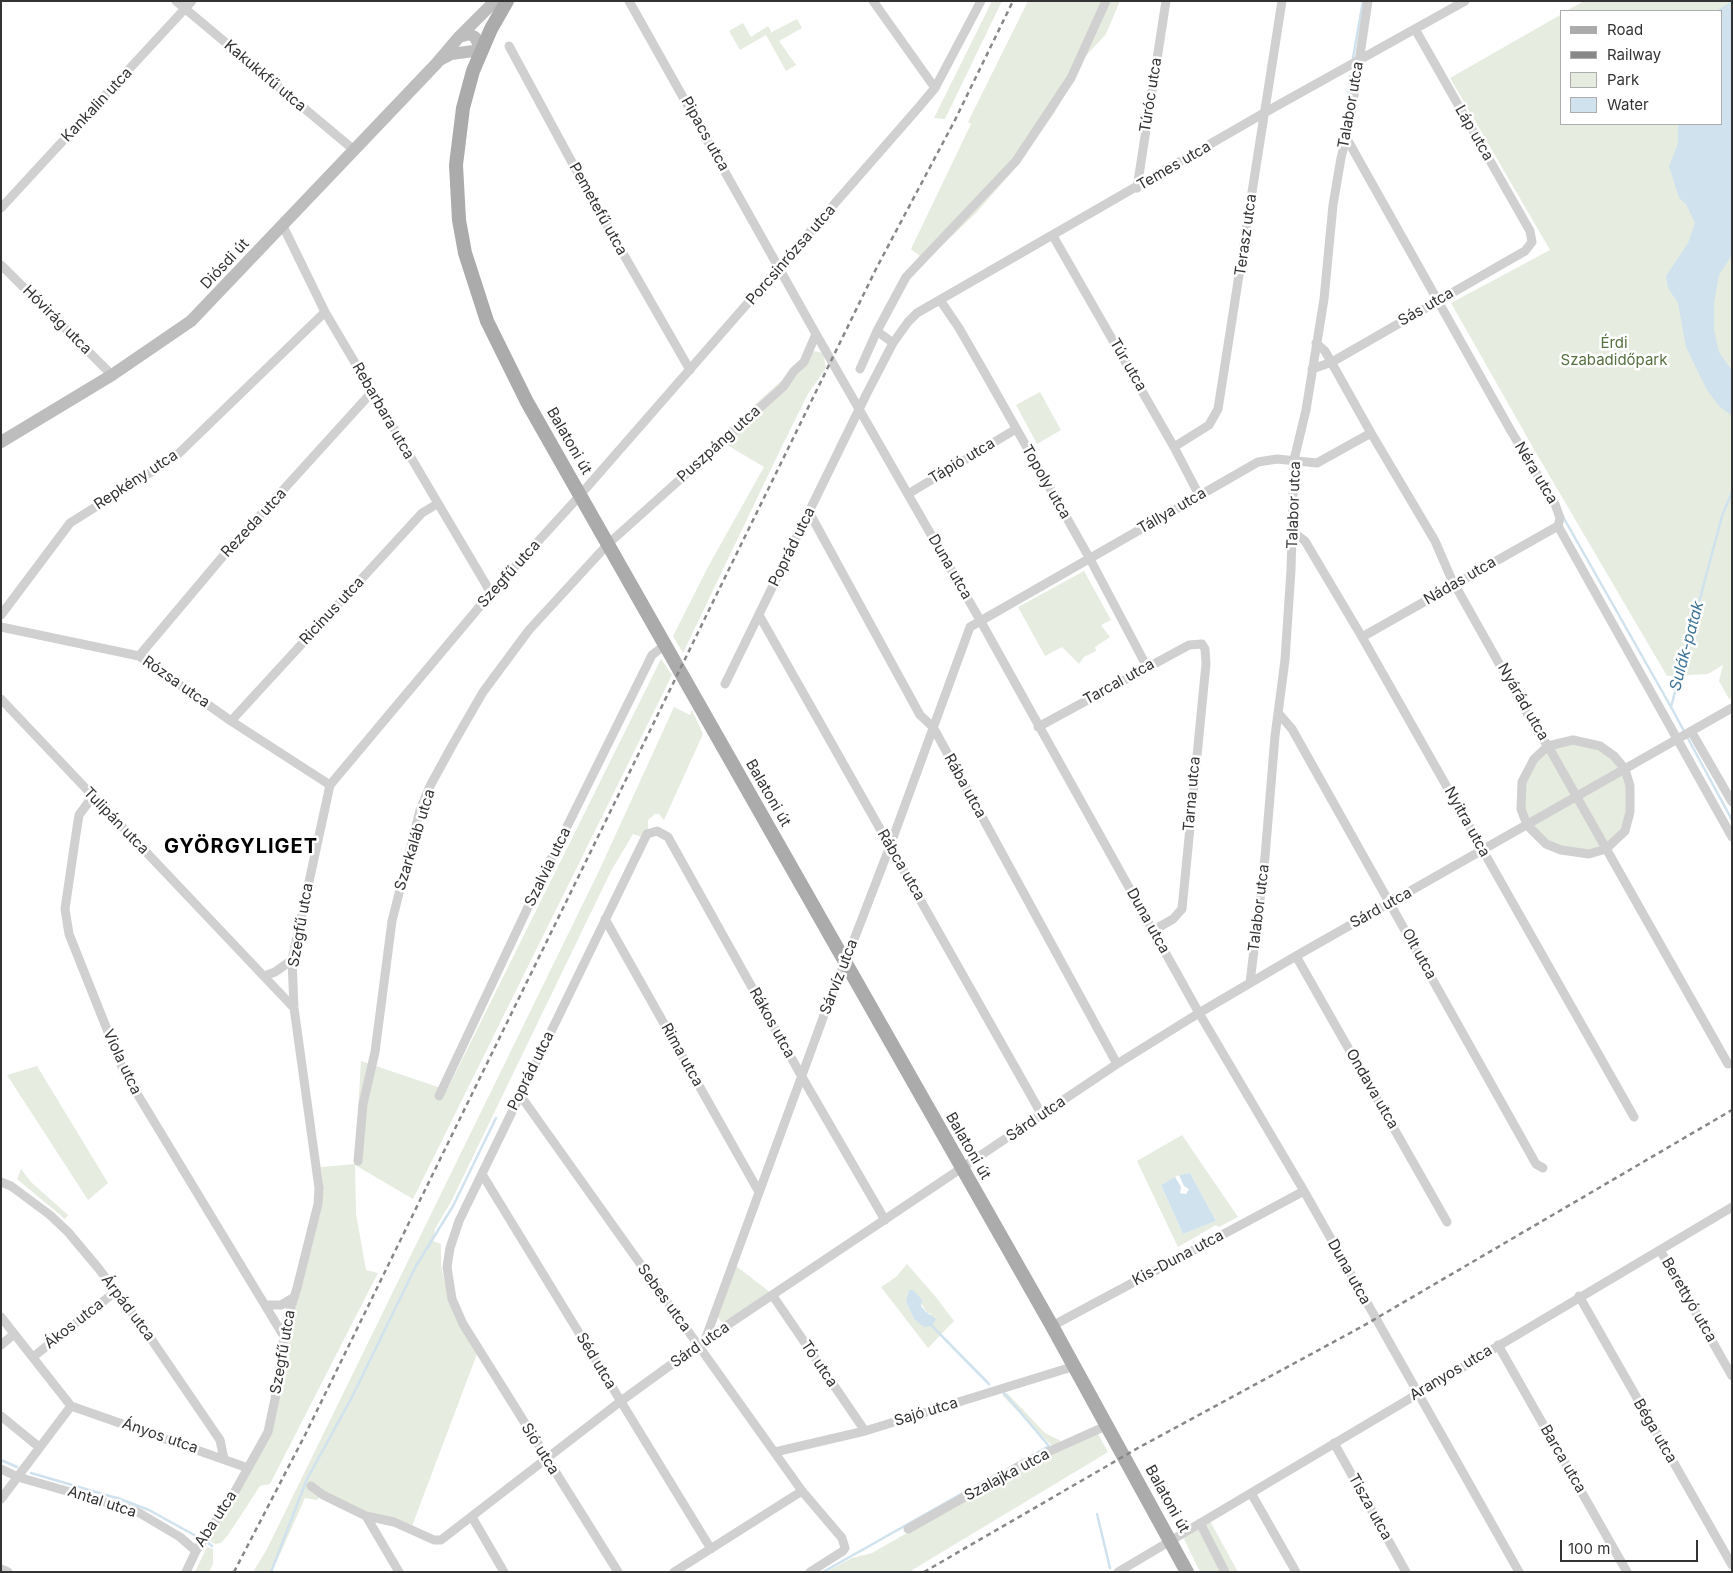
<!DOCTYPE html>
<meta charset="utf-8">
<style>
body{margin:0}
#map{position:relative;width:1733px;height:1573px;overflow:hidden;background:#fff;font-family:Inter,sans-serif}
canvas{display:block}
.frame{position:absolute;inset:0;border:2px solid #333;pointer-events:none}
.legend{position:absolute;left:1560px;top:10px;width:162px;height:115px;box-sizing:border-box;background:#fff;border:1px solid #adadad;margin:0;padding:6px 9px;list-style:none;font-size:15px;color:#333}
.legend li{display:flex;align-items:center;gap:10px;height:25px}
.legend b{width:25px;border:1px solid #adadad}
.scale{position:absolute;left:1560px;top:1540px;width:138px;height:22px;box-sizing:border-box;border:2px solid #333;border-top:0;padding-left:6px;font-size:15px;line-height:18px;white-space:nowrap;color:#333;-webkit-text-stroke:4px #fff;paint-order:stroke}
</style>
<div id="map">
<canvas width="1733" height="1573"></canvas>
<div class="frame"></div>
<ul class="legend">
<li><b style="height:6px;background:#ababab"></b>Road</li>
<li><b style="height:6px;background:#888"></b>Railway</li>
<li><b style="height:14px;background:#e6ecdf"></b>Park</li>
<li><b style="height:14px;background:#cfe2ee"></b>Water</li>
</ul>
<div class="scale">100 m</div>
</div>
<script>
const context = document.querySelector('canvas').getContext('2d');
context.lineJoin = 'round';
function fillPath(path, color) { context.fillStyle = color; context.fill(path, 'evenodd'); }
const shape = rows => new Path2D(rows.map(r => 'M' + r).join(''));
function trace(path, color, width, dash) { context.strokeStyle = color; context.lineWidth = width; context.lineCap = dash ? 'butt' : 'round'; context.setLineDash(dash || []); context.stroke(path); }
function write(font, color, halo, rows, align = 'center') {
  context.font = font + ' Inter,sans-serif'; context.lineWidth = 5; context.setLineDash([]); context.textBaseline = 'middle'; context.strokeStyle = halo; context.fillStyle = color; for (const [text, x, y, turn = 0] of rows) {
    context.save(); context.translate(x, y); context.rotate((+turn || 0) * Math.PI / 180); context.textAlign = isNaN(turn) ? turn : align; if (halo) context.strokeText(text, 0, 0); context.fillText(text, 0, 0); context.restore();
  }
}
const green = shape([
 [992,1,1002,1,945,119,934,118],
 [1028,1,1120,1,1106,34,1085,57,1055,112,1019,164,976,213,926,261,911,249,971,124,968,122],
 [1584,1,1732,1,1732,697,1729,699,1719,681,1723,665,1708,674,1667,676,1535,451,1451,303,1550,250,1450,78,1562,14,1562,124,1722,124,1722,11,1566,11],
 [797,19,802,28,779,41,796,65,786,71,766,35,740,50,729,31,743,23,751,37,768,26,771,31,770,33],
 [814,351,823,353,826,368,808,394,783,444,683,653,673,636,709,565,764,467,717,439,781,381,787,388],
 [1040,392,1061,430,1037,444,1016,405],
 [1084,571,1111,620,1101,625,1110,637,1095,647,1096,651,1084,657,1079,664,1062,647,1045,656,1018,607],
 [661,659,672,675,413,1199,355,1165,356,1214,366,1270,378,1273,270,1484,260,1486,228,1535,221,1543,215,1544,210,1541,211,1534,263,1447,323,1186,321,1167,355,1164,361,1061,447,1090],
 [674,707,690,715,692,710,703,734,664,820,659,814,655,814,648,820,648,830,642,837,633,834,611,871,452,1200,435,1229,433,1241,441,1244,441,1266,447,1292,477,1354,412,1526,366,1513,323,1493,317,1500,305,1498,272,1572,253,1572,267,1549,599,871],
 [1556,743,1591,743,1625,769,1628,824,1598,852,1554,848,1523,817,1525,774],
 [37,1066,108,1183,88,1200,7,1075],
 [1182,1135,1238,1217,1219,1227,1216,1225,1178,1247,1137,1161],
 [1190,1173,1216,1221,1183,1234,1161,1185,1179,1175],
 [21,1169,32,1183,68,1215,65,1219,17,1179],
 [907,1264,935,1296,954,1321,928,1348,881,1287,896,1277],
 [913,1290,927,1313,932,1314,914,1319,906,1302],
 [736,1266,771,1293,724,1322,721,1322,718,1317],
 [1007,1393,1045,1433,1061,1441,1052,1446,1002,1395],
 [1098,1434,1108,1452,909,1572,826,1572,852,1558,872,1553,992,1484,1054,1452],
 [1210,1521,1238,1572,1200,1572,1184,1539,1187,1534],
 [207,1547,213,1549,213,1564,209,1572,195,1572]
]);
const water = shape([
 [1732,1,1732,255,1719,275,1714,303,1714,330,1719,352,1732,371,1732,416,1719,406,1707,390,1686,347,1678,303,1668,288,1666,276,1688,243,1695,223,1686,204,1679,198,1669,166,1678,144,1678,124,1722,124,1722,11,1716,11],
 [1190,1173,1216,1221,1183,1234,1161,1185,1175,1177,1181,1187,1180,1193,1186,1194,1189,1189,1184,1186,1179,1175],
 [909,1290,913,1290,922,1300,921,1306,926,1312,936,1319,932,1326,924,1327,914,1319,906,1302]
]);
const stream = shape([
 [1353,58,1363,1],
 [1345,129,1350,76],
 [1732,492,1722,516,1671,707,1732,820],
 [1562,515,1671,707],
 [932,1326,989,1384],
 [1003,1392,1049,1446,1038,1452],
 [1,1460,17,1467],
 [31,1473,120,1499,149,1510,196,1536],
 [1097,1514,1110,1568],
 [207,1542,212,1546],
 [271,1572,307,1479,351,1399,416,1266,453,1206,496,1118],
 [823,1572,1002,1471]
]);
const minor = shape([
 [176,1,354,150],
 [629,1,816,334,980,620,1199,1013,1304,1191,1519,1572],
 [873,1,935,88],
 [509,46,594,203,690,370],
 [1347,139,1511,431,1555,504,1560,518,1558,526,1732,837],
 [1137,188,1166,1],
 [1,208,192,1],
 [283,226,325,312,491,593],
 [1053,236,1174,447,1199,495],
 [1,265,112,375],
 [940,300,959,328,986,375,1090,559,1147,667],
 [893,343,877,331,906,277,1016,161,1071,78,1106,1],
 [1316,343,1325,351,1371,433,1435,541,1451,578,1537,731,1548,746,1728,1064],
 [860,369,877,331],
 [1312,369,1332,362,1504,263,1525,251,1532,242,1530,231,1415,29],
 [1174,447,1209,425,1218,409,1282,1],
 [908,494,1016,429],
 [809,512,920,715,933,727,1117,1064],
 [1293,532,1305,541,1362,637,1634,1117],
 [1,615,70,523,175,457,325,312],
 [759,615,1042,1115],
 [1,627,139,656,231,721,330,785],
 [1362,637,1558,526],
 [139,656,224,555,372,392],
 [725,684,866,395,893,343,908,322,917,313,1264,113,1465,1],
 [1,699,294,1008],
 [1279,714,1292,729,1536,1164,1543,1168],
 [231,721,422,513,437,504],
 [1038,727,1189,645,1202,644,1205,649,1206,664,1182,909,1173,919,1154,930],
 [1691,731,1732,802],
 [1573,740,1600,746,1614,756,1625,769,1630,786,1630,812,1625,831,1606,849,1589,854,1561,850,1546,844,1527,825,1521,809,1522,782,1534,759,1548,746,1573,740],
 [93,796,79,815,76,834,65,909,69,934,124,1072,283,1335],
 [605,919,759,1192],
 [1296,956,1447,1222],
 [264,976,275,972,292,960],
 [1250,983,1265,857,1275,736,1285,660,1291,570,1294,460,1306,410,1324,299,1333,205,1341,158,1350,122,1368,1],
 [520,1095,802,1491,842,1538,845,1548,843,1551,810,1572],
 [439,1096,546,869,652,655,665,645],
 [358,1161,363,1104,375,1052,392,921,420,810,430,786,453,744,483,692,529,630,608,544,783,387,794,371,804,362,816,334],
 [482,1174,711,1549],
 [1,1182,11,1186,50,1215,68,1232,99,1269,145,1330,220,1440,224,1459],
 [1660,1250,1732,1376],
 [773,1296,865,1431],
 [1579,1296,1732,1565],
 [266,1305,281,1305,293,1298],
 [1,1317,71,1406],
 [1052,1326,1304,1191],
 [705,1340,838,977,845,963,890,846,970,627,1258,462,1277,459,1317,463,1371,433],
 [1,1345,14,1334],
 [1498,1345,1627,1572],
 [33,1357,115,1292],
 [71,1406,248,1468],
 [1,1416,39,1447],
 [1334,1443,1406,1572],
 [775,1452,865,1431,1075,1366],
 [1,1469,18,1477,136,1511,180,1537,196,1551],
 [311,1486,323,1495,366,1516,399,1572],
 [1251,1493,1296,1572],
 [1,1499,71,1406],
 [366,1516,394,1522,434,1540,441,1540,621,1401,705,1340,1117,1064,1199,1013,1296,956,1732,708],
 [472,1517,504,1572],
 [1200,1523,1225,1572],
 [908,1529,1030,1460,1108,1425],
 [1,1569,8,1572],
 [186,1572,196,1551,234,1493,268,1432,275,1399,286,1323,297,1288,318,1204,319,1188,294,1008,292,960,330,785,491,593,574,502,919,107,935,88,981,1],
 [618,1572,463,1324,452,1299,447,1267,450,1248,459,1221,647,834,657,831,668,837,802,1077,885,1220],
 [674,1572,802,1491],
 [1118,1572,1732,1207]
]);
const secondary = shape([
 [440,60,451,54,481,50,475,37,469,34,459,37],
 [1,442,112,375,191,321,436,64,459,37,495,1]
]);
const primary = shape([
 [507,1,491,29,473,71,463,108,456,165,459,220,465,253,487,321,527,402,1052,1326,1187,1572]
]);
const rail = shape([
 [234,1572,305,1435,877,267,955,120,1013,1],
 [924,1572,1138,1448,1363,1326,1732,1110]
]);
const streetNames = [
 ["Kakukkfű utca",265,76,40],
 ["Túróc utca",1151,95,-81],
 ["Kankalin utca",97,105,-47],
 ["Talabor utca",1351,105,-80],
 ["Láp utca",1474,133,60],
 ["Pipacs utca",705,134,61],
 ["Temes utca",1174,166,-30],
 ["Pemetefű utca",598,209,61],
 ["Terasz utca",1246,235,-82],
 ["Porcsinrózsa utca",791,255,-49],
 ["Diósdi út",225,264,-47],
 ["Sás utca",1426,307,-30],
 ["Hóvirág utca",57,320,45],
 ["Túr utca",1128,365,60],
 ["Rebarbara utca",383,411,60],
 ["Balatoni út",569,441,60],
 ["Puszpáng utca",719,444,-42],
 ["Tápió utca",962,461,-31],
 ["Néra utca",1536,473,59],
 ["Repkény utca",136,480,-33],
 ["Topoly utca",1046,482,60],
 ["Talabor utca",1294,505,-88],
 ["Tállya utca",1172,511,-30],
 ["Rezeda utca",254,523,-47],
 ["Poprád utca",792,547,-64],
 ["Duna utca",950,567,60],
 ["Szegfű utca",509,574,-48],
 ["Nádas utca",1460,581,-30],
 ["Ricinus utca",332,611,-47],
 ["Rózsa utca",176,682,35],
 ["Tarcal utca",1119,682,-29],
 ["Nyárád utca",1523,702,60],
 ["Rába utca",965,786,61],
 ["Balatoni út",768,793,60],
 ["Tarna utca",1192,794,-85],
 ["Tulipán utca",116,821,46],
 ["Nyitra utca",1467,822,61],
 ["Szarkaláb utca",415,840,-73],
 ["Rábca utca",901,865,60],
 ["Szalvia utca",548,867,-64],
 ["Talabor utca",1259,908,-83],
 ["Sárd utca",1381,908,-29],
 ["Duna utca",1148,921,61],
 ["Szegfű utca",301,925,-80],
 ["Olt utca",1419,954,61],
 ["Sárvíz utca",839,977,-69],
 ["Rákos utca",772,1023,61],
 ["Rima utca",682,1055,61],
 ["Viola utca",122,1062,65],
 ["Poprád utca",531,1071,-64],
 ["Ondava utca",1372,1089,60],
 ["Sárd utca",1036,1119,-34],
 ["Balatoni út",968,1146,60],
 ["Kis-Duna utca",1178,1258,-28],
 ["Duna utca",1349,1272,61],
 ["Sebes utca",664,1298,54],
 ["Berettyó utca",1689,1300,60],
 ["Árpád utca",128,1308,53],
 ["Ákos utca",74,1324,-38],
 ["Sárd utca",700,1345,-35],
 ["Szegfű utca",283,1352,-80],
 ["Séd utca",596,1361,59],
 ["Tó utca",819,1364,56],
 ["Aranyos utca",1451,1373,-31],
 ["Sajó utca",926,1412,-17],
 ["Béga utca",1655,1431,60],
 ["Ányos utca",160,1436,19],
 ["Sió utca",540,1449,58],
 ["Barca utca",1563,1459,60],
 ["Szalajka utca",1007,1475,-28],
 ["Balatoni út",1167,1499,61],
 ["Antal utca",102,1502,18],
 ["Tisza utca",1370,1507,61],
 ["Aba utca",216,1519,-57]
];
const parkNames = [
 ["Érdi",1614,343],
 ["Szabadidőpark",1614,360]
];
const waterNames = [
 ["Sulák-patak",1687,646,-75]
];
const districtNames = [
 ["GYÖRGYLIGET",241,847]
];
fillPath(green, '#e6ecdf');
fillPath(water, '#cfe2ee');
trace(stream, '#cfe2ee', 2.5);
trace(minor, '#d0d0d0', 9);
trace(secondary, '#bdbdbd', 12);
trace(primary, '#ababab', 14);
trace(rail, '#888', 2.5, [5, 4]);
write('15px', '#333', '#fff', streetNames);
write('15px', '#56703f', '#fff', parkNames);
write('italic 16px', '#3f7597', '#fff', waterNames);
context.letterSpacing = '1px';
write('bold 20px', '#000', '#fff', districtNames);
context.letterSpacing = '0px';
</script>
